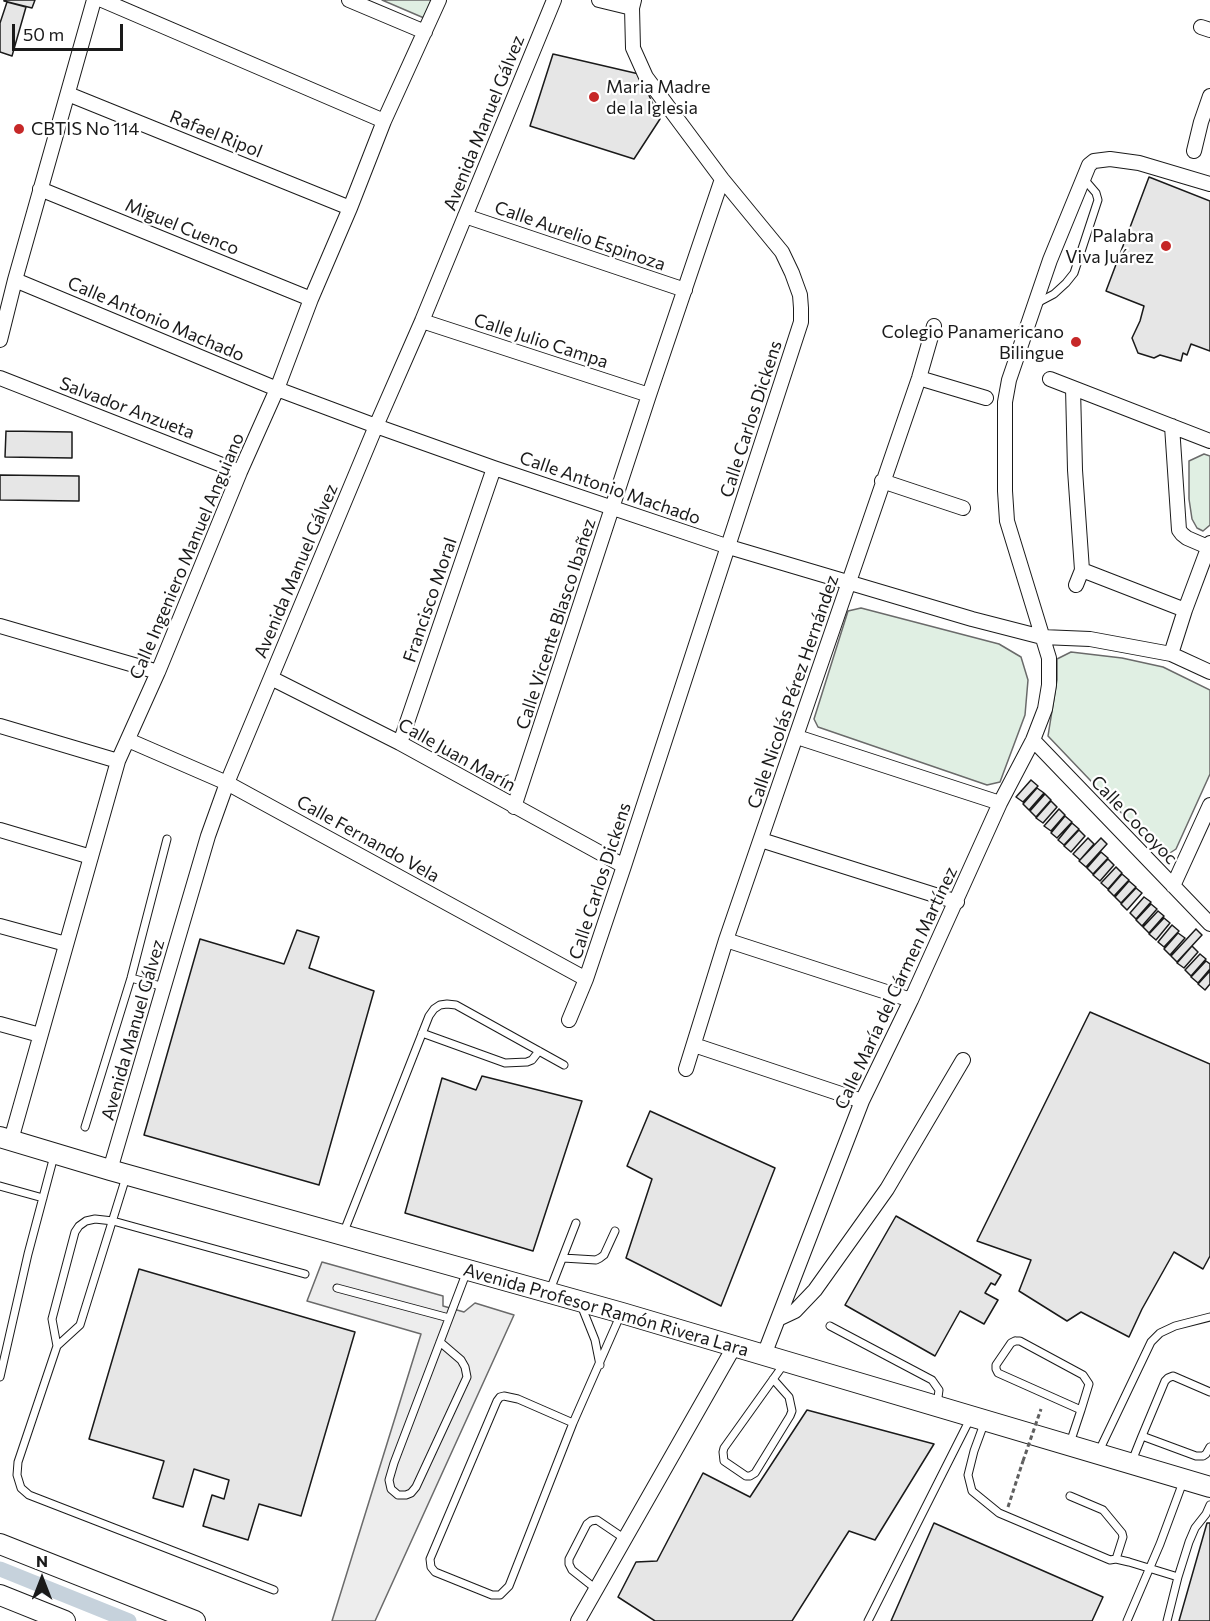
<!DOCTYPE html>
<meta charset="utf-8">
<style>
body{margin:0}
#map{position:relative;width:1210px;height:1621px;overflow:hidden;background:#fff;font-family:Commissioner,sans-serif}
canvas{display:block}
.north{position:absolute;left:12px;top:1549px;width:60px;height:60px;-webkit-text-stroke:4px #fff;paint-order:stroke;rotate:0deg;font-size:16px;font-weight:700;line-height:24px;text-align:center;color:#1a1a1a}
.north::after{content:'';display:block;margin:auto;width:21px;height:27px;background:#1a1a1a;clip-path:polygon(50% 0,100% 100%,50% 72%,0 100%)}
.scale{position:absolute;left:12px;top:24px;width:111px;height:27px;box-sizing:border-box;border:3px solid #1a1a1a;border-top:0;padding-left:8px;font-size:18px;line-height:21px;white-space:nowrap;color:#1a1a1a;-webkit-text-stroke:4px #fff;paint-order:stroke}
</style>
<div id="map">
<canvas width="1210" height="1621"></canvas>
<div class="north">N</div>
<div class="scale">50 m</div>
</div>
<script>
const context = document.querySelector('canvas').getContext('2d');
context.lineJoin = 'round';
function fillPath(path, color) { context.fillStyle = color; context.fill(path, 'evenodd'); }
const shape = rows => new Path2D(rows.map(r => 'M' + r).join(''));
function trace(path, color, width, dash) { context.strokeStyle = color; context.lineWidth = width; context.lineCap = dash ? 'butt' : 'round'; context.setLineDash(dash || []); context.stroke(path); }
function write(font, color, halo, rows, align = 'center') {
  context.font = font + ' Commissioner,sans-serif'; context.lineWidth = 4.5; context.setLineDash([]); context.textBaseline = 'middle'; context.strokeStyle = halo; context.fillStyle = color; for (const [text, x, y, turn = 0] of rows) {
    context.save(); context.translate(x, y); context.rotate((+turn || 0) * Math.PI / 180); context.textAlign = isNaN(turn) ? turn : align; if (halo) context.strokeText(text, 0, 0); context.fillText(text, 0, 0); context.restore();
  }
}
const green = shape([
 [382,0,433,0,424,18,382,0],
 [1204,454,1210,456,1210,525,1203,531,1197,528,1192,519,1189,499,1189,461,1204,454],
 [861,608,999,644,1021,657,1028,680,1025,715,1000,782,987,785,818,727,814,719,848,611,861,608],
 [1071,652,1122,658,1163,667,1210,690,1210,774,1176,849,1170,853,1163,853,1152,845,1048,736,1057,680,1057,659,1071,652]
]);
const parking = shape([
 [322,1262,443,1296,443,1306,464,1312,475,1303,514,1315,375,1621,332,1621,421,1334,307,1301,322,1262]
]);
const canal = shape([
 [0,1569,129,1621]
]);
const building = shape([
 [4,0,35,0,32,8,4,1,4,0],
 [7,2,26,7,12,56,0,52,0,23,7,2],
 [553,54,639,74,660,119,634,159,530,126,553,54],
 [1149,177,1210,201,1210,351,1191,344,1187,355,1183,353,1181,361,1160,355,1154,358,1138,353,1132,338,1140,321,1144,306,1106,291,1149,177],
 [6,431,72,432,72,458,5,457,6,431],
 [0,475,79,476,79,501,0,500,0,475],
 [1031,780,1038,786,1023,802,1016,797,1031,780],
 [1037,788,1044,793,1029,810,1023,804,1037,788],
 [1045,794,1051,800,1036,817,1030,811,1045,794],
 [1051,801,1057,807,1043,823,1036,818,1051,801],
 [1059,809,1065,815,1051,831,1044,826,1059,809],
 [1065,816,1072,822,1057,838,1051,833,1065,816],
 [1072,823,1079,829,1064,845,1058,840,1072,823],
 [1079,830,1085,836,1071,852,1064,846,1079,830],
 [1088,838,1094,844,1080,860,1073,854,1088,838],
 [1101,838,1107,844,1086,867,1079,861,1101,838],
 [1101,852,1108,858,1093,874,1087,868,1101,852],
 [1108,859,1114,865,1100,881,1093,875,1108,859],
 [1116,867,1122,873,1108,889,1101,883,1116,867],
 [1122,874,1129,880,1114,896,1108,890,1122,874],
 [1129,881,1136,887,1121,903,1115,897,1129,881],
 [1136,888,1142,893,1127,910,1121,904,1136,888],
 [1144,897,1151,902,1136,919,1130,913,1144,897],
 [1151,904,1157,909,1142,926,1136,920,1151,904],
 [1158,911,1164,916,1149,933,1143,927,1158,911],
 [1164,918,1170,923,1156,940,1149,934,1164,918],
 [1172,925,1179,931,1164,947,1158,942,1172,925],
 [1196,929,1202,935,1177,962,1171,956,1196,929],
 [297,930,319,937,309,968,374,991,319,1185,144,1135,200,939,284,964,297,930],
 [1178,933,1185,938,1170,955,1164,949,1178,933],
 [1192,946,1198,952,1184,968,1177,963,1192,946],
 [1200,954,1206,959,1191,976,1185,970,1200,954],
 [1206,961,1210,964,1210,969,1198,983,1191,977,1206,961],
 [1210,971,1210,984,1205,990,1198,984,1210,971],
 [1090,1012,1210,1064,1210,1256,1203,1269,1174,1252,1142,1309,1129,1337,1081,1312,1067,1321,1019,1291,1031,1260,977,1241,1090,1012],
 [482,1076,582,1101,533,1251,405,1213,442,1078,476,1090,482,1076],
 [650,1111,775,1168,721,1306,626,1258,652,1179,627,1166,650,1111],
 [896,1216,1001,1275,995,1285,991,1283,985,1293,998,1300,984,1324,960,1311,935,1356,845,1305,896,1216],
 [139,1269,355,1332,301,1516,259,1504,248,1540,203,1526,212,1495,224,1499,229,1480,194,1469,183,1507,153,1498,164,1461,89,1439,139,1269],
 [807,1410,934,1444,875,1540,849,1531,792,1621,655,1621,618,1597,636,1562,657,1561,703,1473,750,1497,807,1410],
 [934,1523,1103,1597,1092,1621,891,1621,934,1523],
 [1207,1523,1210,1523,1210,1621,1179,1621,1207,1523]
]);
const path = shape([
 [1008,1507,1023,1461]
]);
const lane = shape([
 [1037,303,1054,294,1066,283,1074,273,1098,200,1096,193,1084,179],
 [131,978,164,987],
 [422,1033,505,1063,527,1062,532,1060,539,1051],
 [85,1127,131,978,167,839],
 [126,1177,80,1325,57,1346,18,1462,17,1475,21,1488,29,1495,274,1590],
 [0,1186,43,1198],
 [343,1234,429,1016,434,1009,440,1005,447,1004,456,1005,564,1065],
 [563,1258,596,1260,600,1258,604,1255,615,1231],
 [337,1288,449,1318],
 [550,1290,576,1223],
 [581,1305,595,1340,600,1365],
 [830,1326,932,1380,939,1390,937,1405],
 [1015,1341,1020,1341,1083,1375,1089,1384,1081,1410,998,1373,996,1369,996,1365,1011,1343,1015,1341],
 [440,1342,461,1360,465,1367,467,1377,416,1487,411,1493,406,1495,398,1495,391,1489,389,1480,394,1463,440,1342,467,1271],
 [57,1346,52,1319,75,1232,79,1226,86,1221,95,1219,113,1221,305,1274],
 [0,1377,28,1254,54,1156],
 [773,1379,789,1397,792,1411,790,1416,755,1473,750,1476,746,1476,724,1461,723,1452,724,1448,784,1364],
 [1210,1392,1173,1376,1168,1378,1165,1381,1142,1436,1196,1456,1203,1456,1206,1454,1210,1447],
 [504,1396,518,1399,573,1423,509,1586,500,1595,492,1595,435,1572,431,1567,430,1559,497,1401,500,1397,504,1396],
 [985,1421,974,1451,968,1475,972,1491,999,1513,1110,1560,1116,1559,1129,1562,1178,1577],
 [573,1423,620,1316],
 [1070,1443,1081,1410],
 [1099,1451,1151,1342,1160,1333,1175,1326,1210,1317],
 [1132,1461,1142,1436],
 [1070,1496,1103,1510,1122,1533,1123,1537,1116,1559],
 [596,1589,572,1570,569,1564,569,1559,587,1524,591,1521,597,1520,625,1539],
 [868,1621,971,1417],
 [1127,1621,1160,1544,1183,1482],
 [1167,1621,1178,1577,1189,1542,1195,1528,1206,1514,1210,1505]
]);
const street = shape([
 [102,0,384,121],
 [349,0,425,32],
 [599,0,632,8],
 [1201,27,1210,30],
 [68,94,350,208],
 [1194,151,1201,122,1210,96],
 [40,189,311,299],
 [465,216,685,290],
 [15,280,277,389,376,426,494,468,729,547,972,619,1042,637,1090,639,1171,654,1210,672],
 [422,321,649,395],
 [0,340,15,280,94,0],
 [0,378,240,472],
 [919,378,986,398],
 [1050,379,1210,441],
 [1073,388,1075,470,1082,570,1185,610],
 [1172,426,1179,530,1182,534,1187,538,1208,547],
 [882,481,963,508],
 [1076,585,1082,570],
 [0,626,158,672],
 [1171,654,1185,610,1210,543],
 [271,678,400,743,624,866],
 [0,726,118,761],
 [797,737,1000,803],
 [128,740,227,783,586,979],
 [1033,740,1210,924],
 [400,743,494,468],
 [514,807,649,395,722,179],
 [0,830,91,857],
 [761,840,957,902],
 [1173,886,1210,805],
 [0,926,66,944],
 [726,940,911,1000],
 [569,1020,586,979,624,866,801,322,801,308,800,295,792,273,782,252,722,179,646,77,633,48,632,8,634,0],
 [0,1024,40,1035],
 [694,1045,862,1101],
 [686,1069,726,940,919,378,934,326],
 [11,1140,118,761,158,672,240,472,277,389,311,299,350,208,384,121,439,0],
 [110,1170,208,836,227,783,376,426,422,321,554,0],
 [778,1319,795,1311,815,1290,887,1189,963,1060],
 [764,1355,862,1101,911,1000,1000,803,1033,740,1045,709,1049,685,1049,658,1007,521,1005,491,1005,402,1009,380,1050,260,1089,165,1094,161,1110,159,1139,163,1210,184],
 [578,1621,734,1347]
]);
const secondary = shape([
 [0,1137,110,1170,622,1313,1210,1487],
 [0,1544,195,1621],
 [0,1595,65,1621]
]);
const pathBridge = shape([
 [1023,1461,1041,1409]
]);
const markers = [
 [594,97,6,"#c62828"],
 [19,129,6,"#c62828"],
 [1166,246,6,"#c62828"],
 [1076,342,6,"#c62828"]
];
const poiNames = [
 ["Maria Madre",606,87],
 ["de la Iglesia",606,108],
 ["CBTIS No 114",31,129],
 ["Palabra",1154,236,"right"],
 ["Viva Juárez",1154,257,"right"],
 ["Colegio Panamericano",1064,332,"right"],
 ["Bilingue",1064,353,"right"]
];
const streetNames = [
 ["Avenida Manuel Gálvez",484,123,-68],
 ["Rafael Ripol",216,134,22],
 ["Miguel Cuenco",182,227,22],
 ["Calle Aurelio Espinoza",580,236,19],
 ["Calle Antonio Machado",156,319,23],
 ["Calle Julio Campa",541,341,18],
 ["Salvador Anzueta",127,408,21],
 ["Calle Carlos Dickens",751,419,-72],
 ["Calle Antonio Machado",610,488,19],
 ["Calle Ingeniero Manuel Anguiano",187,556,-67],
 ["Avenida Manuel Gálvez",296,571,-67],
 ["Francisco Moral",430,600,-71],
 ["Calle Vicente Blasco Ibañez",556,624,-72],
 ["Calle Nicolás Pérez Hernández",793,692,-71],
 ["Calle Juan Marín",457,755,29],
 ["Calle Cocoyoc",1134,820,46],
 ["Calle Fernando Vela",368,839,29],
 ["Calle Carlos Dickens",600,881,-72],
 ["Calle María del Cármen Martínez",896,988,-65],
 ["Avenida Manuel Gálvez",133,1030,-74],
 ["Avenida Profesor Ramón Rivera Lara",606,1310,16]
];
fillPath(green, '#e0efe3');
trace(green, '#6a6a6a', 1.5);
fillPath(parking, '#ededed');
trace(parking, '#6a6a6a', 1.5);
trace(canal, '#c6d2dc', 15);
fillPath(building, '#e6e6e6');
trace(building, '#1a1a1a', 1.5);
trace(lane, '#1a1a1a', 9);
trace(street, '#1a1a1a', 16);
trace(secondary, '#1a1a1a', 22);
trace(path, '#5f5f5f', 3, [4.5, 3]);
trace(lane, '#fff', 7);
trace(street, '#fff', 14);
trace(secondary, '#fff', 20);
trace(pathBridge, '#5f5f5f', 3, [4.5, 3]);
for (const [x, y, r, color] of markers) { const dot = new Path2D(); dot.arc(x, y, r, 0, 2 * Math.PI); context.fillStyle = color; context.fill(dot); trace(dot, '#fff', 2); }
write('18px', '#1a1a1a', '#fff', poiNames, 'left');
write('18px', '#1a1a1a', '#fff', streetNames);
</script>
